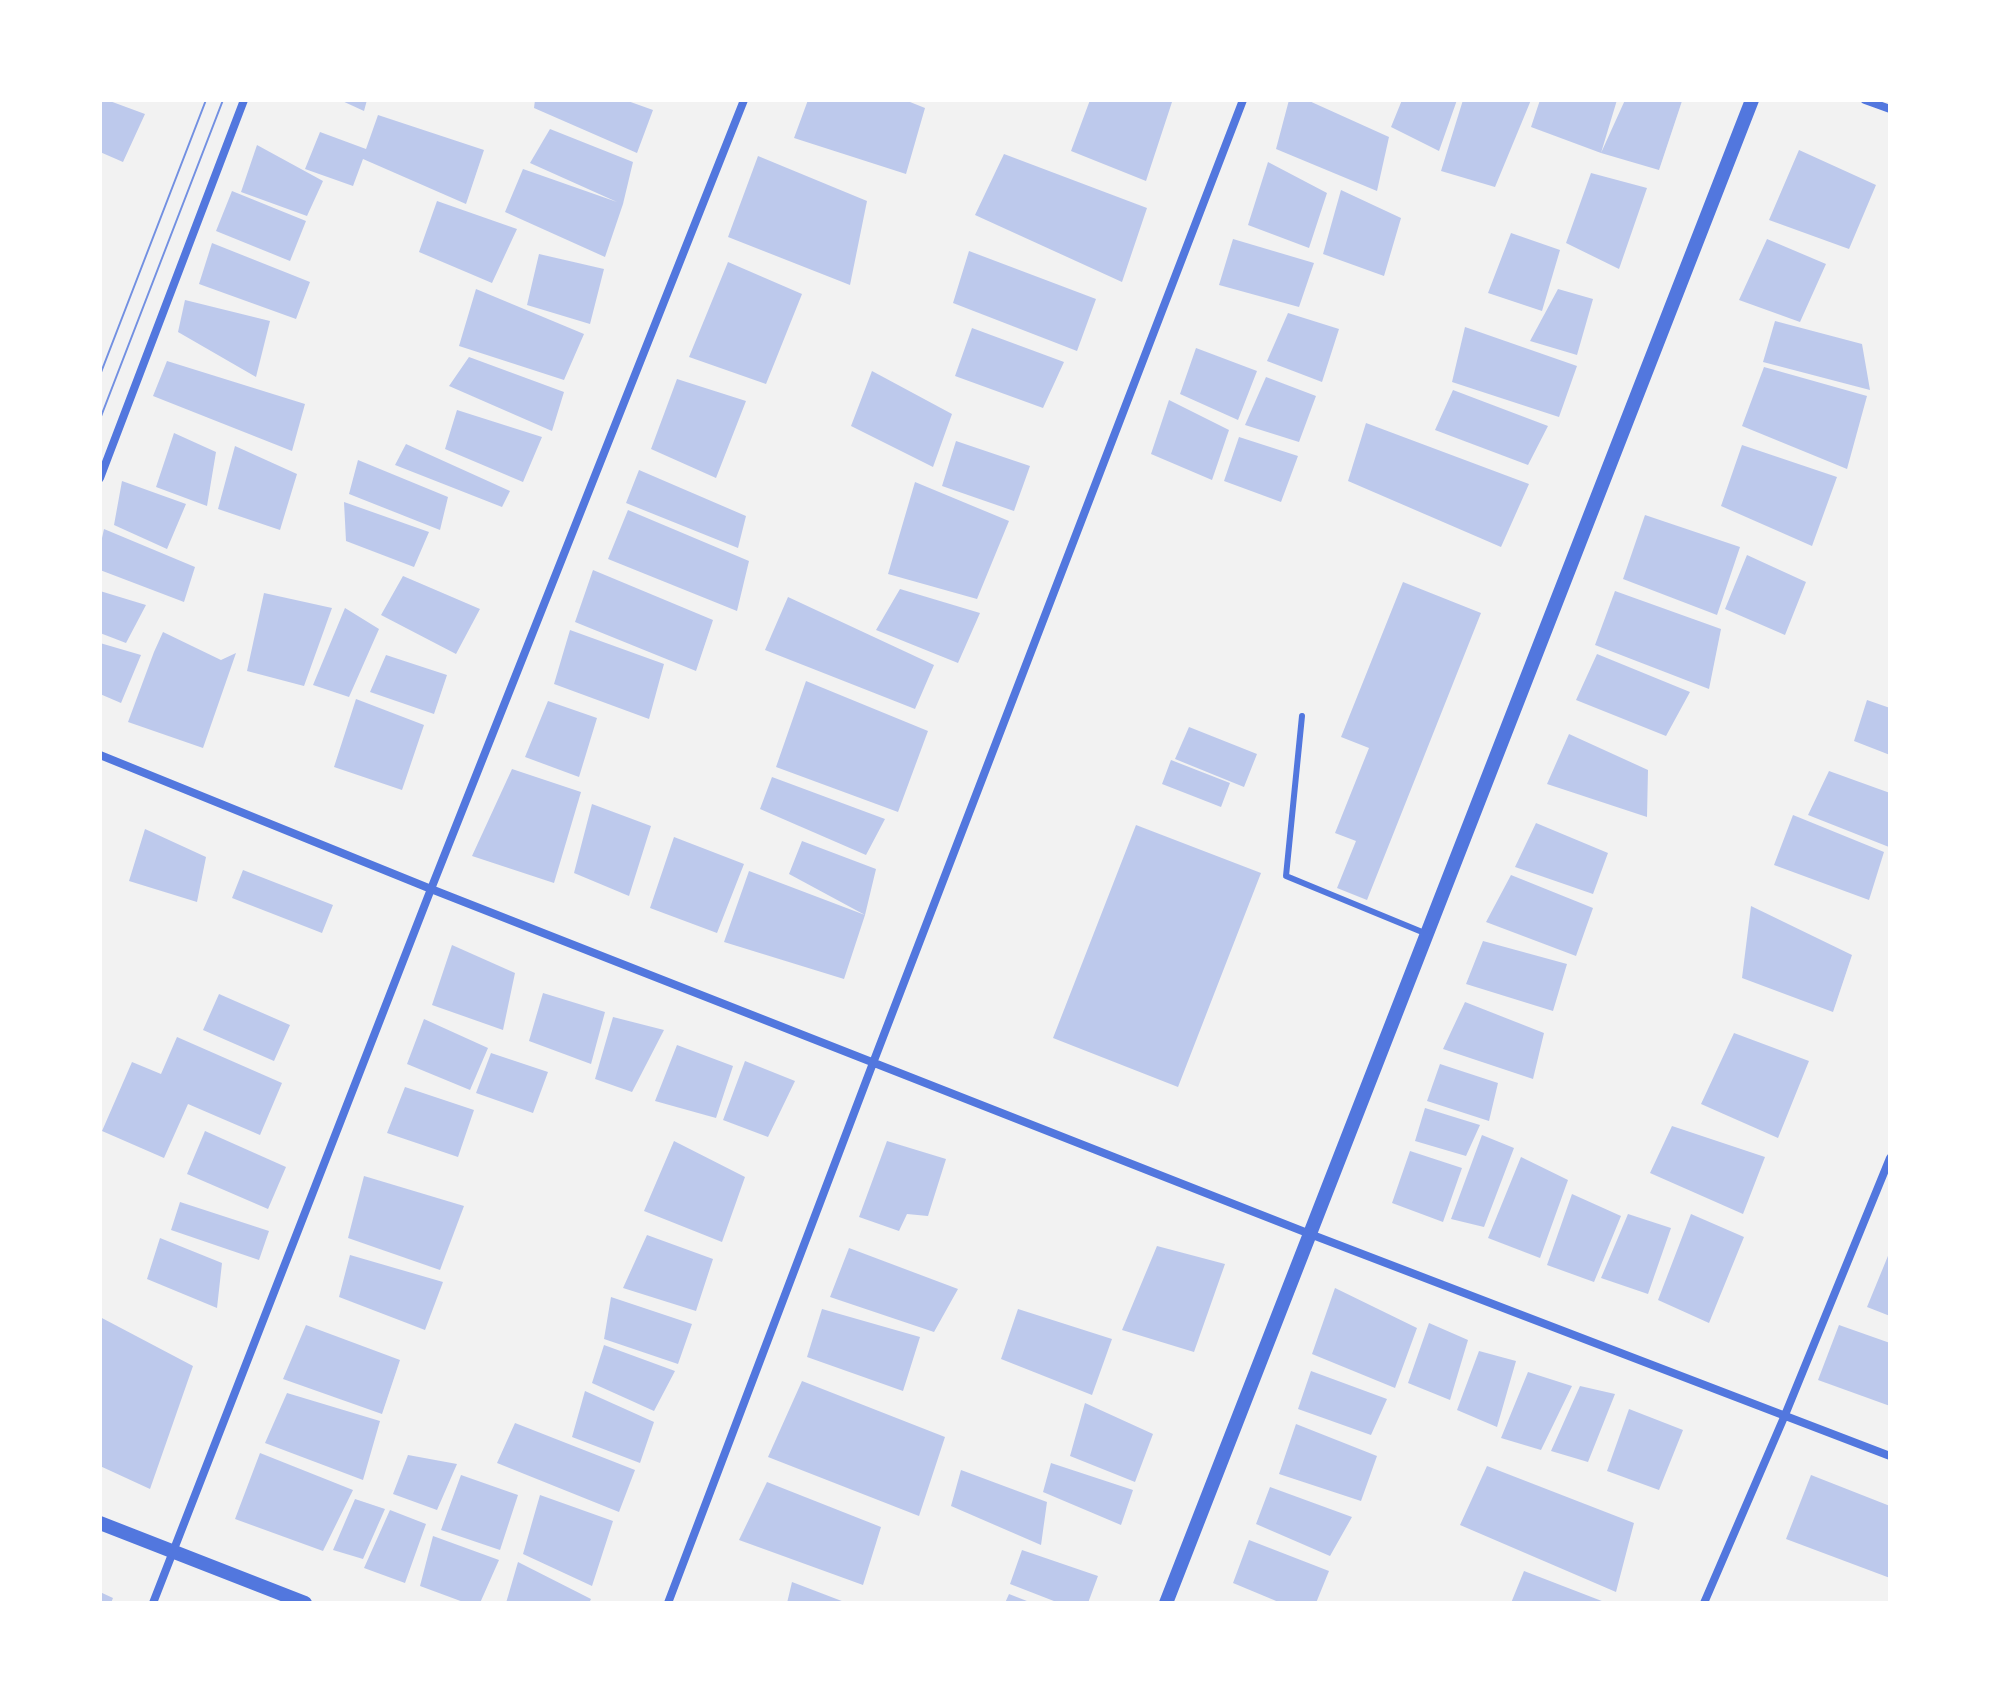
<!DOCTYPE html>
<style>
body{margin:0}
#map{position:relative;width:1990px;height:1703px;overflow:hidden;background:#f2f2f2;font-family:Helvetica,sans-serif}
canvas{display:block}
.frame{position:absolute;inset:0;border:102px solid #fff;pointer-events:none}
</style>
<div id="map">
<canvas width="1990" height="1703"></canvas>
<div class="frame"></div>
</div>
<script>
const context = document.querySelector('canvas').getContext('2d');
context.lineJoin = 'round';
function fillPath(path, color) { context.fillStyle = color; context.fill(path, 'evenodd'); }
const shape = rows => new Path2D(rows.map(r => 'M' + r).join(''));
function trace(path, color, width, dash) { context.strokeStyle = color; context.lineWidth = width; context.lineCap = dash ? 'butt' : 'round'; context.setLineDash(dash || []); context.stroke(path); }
const building = shape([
 [100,100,107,100,145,114,123,162,100,152],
 [340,100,367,100,364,111],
 [535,100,625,100,653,110,637,153,534,108],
 [808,100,905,100,925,108,906,174,794,138],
 [1090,100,1166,100,1172,102,1146,181,1071,151],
 [1289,100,1307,100,1389,137,1377,191,1276,149],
 [1402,100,1457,100,1439,151,1391,127],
 [1463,100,1531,100,1495,187,1441,171],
 [1540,100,1617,100,1601,153,1531,127],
 [1625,100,1682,101,1659,170,1601,153],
 [378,115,484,150,466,204,363,159,353,186,305,169,320,132,366,149],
 [550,129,633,162,623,204,605,257,505,212,523,169,617,202,530,163],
 [257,145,323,181,307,216,241,192],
 [1799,150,1876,185,1849,249,1769,220],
 [1004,154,1147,208,1122,282,975,215],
 [758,156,867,201,850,285,728,237],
 [1268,162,1327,193,1309,248,1248,225],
 [1591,173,1647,188,1619,269,1566,243],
 [1341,190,1401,218,1384,276,1323,254],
 [232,191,306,221,290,261,216,231],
 [437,201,517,229,492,283,419,252],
 [1511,233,1560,250,1542,311,1488,293],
 [1233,239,1314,263,1299,307,1219,285],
 [1767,239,1826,264,1800,322,1739,300],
 [212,243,310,282,296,319,199,284],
 [969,251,1096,299,1077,351,953,303],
 [539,254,604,269,590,324,527,305],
 [728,262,802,294,766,384,689,357],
 [476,289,584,334,564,380,459,346],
 [1558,289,1593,299,1577,355,1530,341],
 [185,300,270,321,256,377,178,332],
 [1288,313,1339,329,1322,382,1267,361],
 [1775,321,1862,344,1870,390,1763,362],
 [1465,327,1577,366,1559,417,1452,382],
 [972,328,1064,362,1043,408,955,376],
 [1196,348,1257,371,1238,420,1180,394],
 [469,357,564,392,552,431,449,386],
 [167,361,305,404,292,451,153,396],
 [1764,367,1867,396,1847,469,1742,426],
 [872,371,952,414,933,467,851,426],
 [1266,377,1316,396,1299,442,1245,425],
 [677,379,746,401,716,478,651,449],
 [1453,390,1548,426,1528,465,1435,430],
 [1169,400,1229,430,1212,480,1151,454],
 [457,410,542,437,523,482,445,449],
 [1366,423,1529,484,1501,547,1348,481],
 [174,433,216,452,207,506,156,487],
 [1239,437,1298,456,1281,502,1224,481],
 [956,441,1030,466,1014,511,942,486],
 [406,444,510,491,502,507,395,465],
 [1742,445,1837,477,1812,546,1721,506],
 [235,446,297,474,280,530,218,509],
 [358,460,448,497,440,530,349,494],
 [639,470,746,516,738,548,626,503],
 [122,481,186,504,167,549,114,525],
 [915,482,1009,521,977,599,888,574],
 [344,502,429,532,414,567,346,541],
 [628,510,749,561,737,611,608,559],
 [1645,515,1740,547,1717,615,1623,579],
 [104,529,195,567,184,602,100,570,100,547],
 [1747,555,1806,582,1785,635,1725,609],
 [593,570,713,620,696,671,575,622],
 [403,576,480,609,456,654,381,615],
 [1403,582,1481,613,1367,900,1337,888,1356,841,1335,833,1369,748,1341,737],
 [900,589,980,613,958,663,876,630],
 [100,591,146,605,126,643,100,633],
 [1615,591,1721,629,1709,689,1595,645],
 [264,593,332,608,304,686,247,671],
 [788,597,934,665,915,709,765,650],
 [345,608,379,629,349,697,313,685],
 [570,630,664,664,649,719,554,684],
 [163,632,221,660,236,653,203,748,128,722,154,652],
 [100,643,141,655,121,703,100,694],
 [1597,654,1690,692,1666,736,1576,700],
 [386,655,447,675,434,714,370,692],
 [806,681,928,731,898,812,776,767],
 [356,699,424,725,402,790,334,767],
 [1867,700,1890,708,1890,755,1854,741],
 [548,701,597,718,579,777,525,757],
 [1189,727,1257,754,1244,787,1175,759],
 [1569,734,1648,770,1647,817,1547,784],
 [1171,760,1230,783,1221,807,1162,784],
 [512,769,581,792,554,883,472,856],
 [1829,771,1890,793,1889,847,1808,815],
 [772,777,885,819,866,855,760,809],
 [592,804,651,826,629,896,574,873],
 [1793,815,1884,852,1869,900,1774,865],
 [1536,823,1608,853,1593,894,1515,867],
 [1136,825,1261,873,1178,1087,1053,1038],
 [145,829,206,857,197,902,129,881],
 [674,837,744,864,717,933,650,908],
 [802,841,876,869,865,915,789,874],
 [243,870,333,905,322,933,232,898],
 [749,871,865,915,844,979,724,942],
 [1511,875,1593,908,1576,956,1486,922],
 [1751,906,1852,955,1833,1012,1742,978],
 [1483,941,1567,964,1553,1011,1466,984],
 [452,945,515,973,503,1030,432,1005],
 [543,993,605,1012,591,1064,529,1041],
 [219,994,290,1025,274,1061,203,1030],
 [1465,1002,1544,1033,1533,1079,1443,1049],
 [613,1017,664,1030,632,1092,595,1079],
 [424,1019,488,1048,470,1090,407,1064],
 [1734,1033,1809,1061,1778,1138,1701,1104],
 [177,1037,282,1083,260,1135,188,1104,164,1158,102,1131,132,1062,161,1074],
 [677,1045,733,1066,716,1118,655,1101],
 [491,1053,548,1072,533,1113,476,1093],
 [745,1061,795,1081,768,1137,723,1120],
 [1440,1064,1498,1083,1489,1121,1427,1101],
 [405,1087,474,1110,458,1157,387,1133],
 [1425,1108,1480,1125,1466,1156,1415,1141],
 [1672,1126,1765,1157,1743,1214,1650,1173],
 [205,1131,286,1167,268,1209,187,1174],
 [1482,1135,1514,1148,1484,1227,1451,1219],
 [674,1141,745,1177,722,1242,644,1211],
 [887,1141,946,1159,928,1216,907,1214,899,1231,859,1217],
 [1410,1151,1462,1168,1443,1222,1392,1203],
 [1521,1157,1568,1180,1540,1258,1488,1238],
 [364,1176,464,1206,440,1270,348,1238],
 [1572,1194,1621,1216,1594,1282,1547,1265],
 [180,1202,269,1231,259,1260,171,1230],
 [1628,1214,1671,1228,1648,1294,1601,1278],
 [1691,1214,1744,1237,1709,1323,1658,1300],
 [647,1235,713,1259,696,1311,623,1288],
 [160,1238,222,1263,217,1308,147,1279],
 [1157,1246,1225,1264,1194,1352,1122,1330],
 [849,1248,958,1289,934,1332,830,1297],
 [1890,1251,1890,1316,1867,1307],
 [350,1255,443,1282,425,1330,339,1297],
 [1335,1288,1417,1328,1395,1388,1312,1354],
 [611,1297,692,1324,678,1364,604,1339],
 [822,1309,920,1337,903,1391,807,1357],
 [1018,1309,1112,1339,1092,1395,1001,1359],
 [100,1317,193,1366,150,1489,100,1466],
 [1429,1323,1468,1340,1450,1400,1408,1383],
 [306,1325,400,1360,382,1414,283,1379],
 [1839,1325,1890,1343,1890,1406,1818,1380],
 [604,1345,675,1371,654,1411,592,1383],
 [1479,1351,1516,1361,1497,1427,1457,1410],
 [1311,1371,1387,1399,1371,1435,1298,1409],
 [1528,1372,1572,1386,1541,1450,1501,1438],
 [802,1381,945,1437,919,1516,768,1457],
 [1580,1386,1615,1394,1588,1462,1551,1451],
 [585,1391,654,1422,640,1463,572,1437],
 [287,1393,380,1421,363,1480,265,1443],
 [1085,1403,1153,1434,1135,1482,1070,1456],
 [1629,1409,1683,1430,1659,1490,1607,1471],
 [515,1423,635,1470,619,1512,497,1463],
 [1296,1424,1377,1456,1361,1501,1279,1474],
 [260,1453,353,1490,323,1551,235,1519],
 [408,1455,457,1464,437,1510,393,1494],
 [1051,1463,1133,1490,1121,1525,1043,1492],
 [1487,1466,1634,1523,1616,1592,1460,1525],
 [961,1470,1047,1502,1041,1545,951,1506],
 [461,1475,518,1495,500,1550,441,1530],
 [1811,1475,1890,1506,1890,1578,1786,1539],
 [767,1482,881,1527,863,1585,739,1540],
 [1270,1487,1352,1517,1330,1556,1256,1524],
 [540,1495,613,1521,592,1586,523,1554],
 [355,1499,385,1509,363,1559,333,1550],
 [390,1510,426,1524,405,1583,364,1568],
 [433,1536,499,1560,480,1603,466,1603,420,1586],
 [1249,1540,1329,1571,1316,1603,1281,1603,1233,1583],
 [1022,1550,1098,1576,1088,1603,1059,1603,1010,1584],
 [518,1562,591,1599,589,1603,506,1603],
 [1524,1571,1607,1603,1511,1603],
 [792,1582,847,1603,787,1603],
 [100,1592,113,1598,111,1603,100,1603],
 [1009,1594,1032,1603,1005,1603]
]);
const service = shape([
 [1302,716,1286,876,1427,934]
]);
const minor = shape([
 [1865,100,1890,109],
 [100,478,244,100],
 [100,755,431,889,1310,1234,1890,1456],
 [153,1603,431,889,744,100],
 [668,1603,873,1063,1243,100],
 [1704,1603,1785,1415,1890,1158]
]);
const tertiary = shape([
 [100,1523,305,1603],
 [1166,1603,1752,100]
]);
const tram = shape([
 [100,375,206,100],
 [100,419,223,100]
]);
fillPath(building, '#bdc9ec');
trace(service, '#5277de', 6);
trace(minor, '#5277de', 8);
trace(tertiary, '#5277de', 14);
trace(tram, '#7290e2', 2);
</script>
